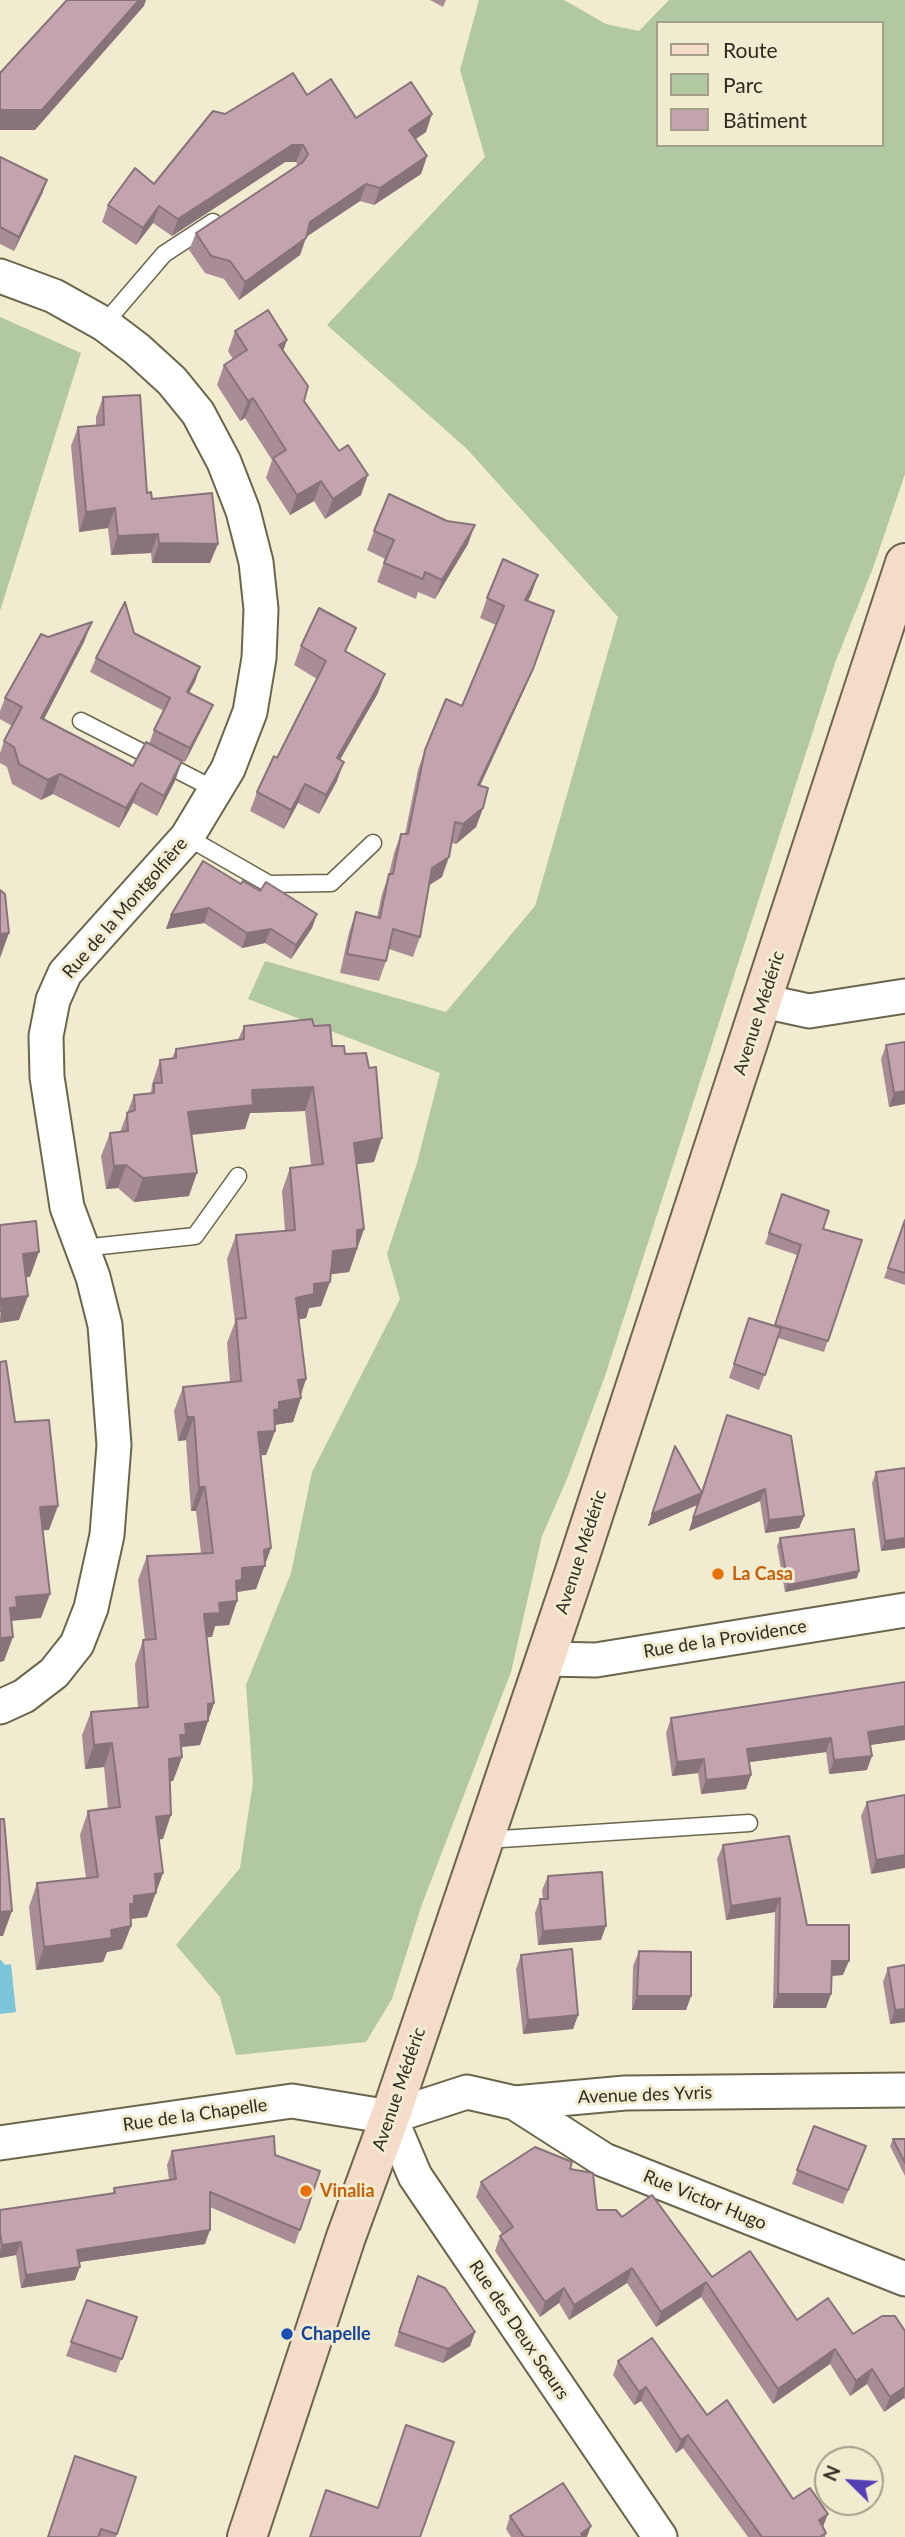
<!DOCTYPE html>
<meta charset="utf-8">
<style>
body{margin:0}
#map{position:relative;width:905px;height:2537px;overflow:hidden;background:#f1ecd0;font-family:Lato,sans-serif}
canvas{display:block}
.legend{position:absolute;left:656px;top:21px;width:228px;height:126px;box-sizing:border-box;background:#f1ecd0;border:2px solid #a39f8a;margin:0;padding:9px 12px;list-style:none;font-size:21px;color:#2e2c21}
.legend li{display:flex;align-items:center;gap:14px;height:35px}
.legend b{width:35px;border:2px solid #a39f8a}
.north{position:absolute;left:814px;top:2446px;width:70px;height:70px;box-sizing:border-box;background:#f1ecd0;border:2px solid #a39f8a;border-radius:50%;rotate:294deg;font-size:19px;font-weight:700;line-height:28px;text-align:center;color:#2e2c21}
.north::after{content:'';display:block;margin:auto;width:24px;height:32px;background:#543fb7;clip-path:polygon(50% 0,100% 100%,50% 72%,0 100%)}
</style>
<div id="map">
<canvas width="905" height="2537"></canvas>
<ul class="legend">
<li><b style="height:9px;background:#f5dcc8"></b>Route</li>
<li><b style="height:19px;background:#b2c8a0"></b>Parc</li>
<li><b style="height:19px;background:#c3a4ae"></b>Bâtiment</li>
</ul>
<div class="north">N</div>
</div>
<script>
const context = document.querySelector('canvas').getContext('2d');
context.lineJoin = 'round';
function fillPath(path, color) { context.fillStyle = color; context.fill(path, 'evenodd'); }
const shape = rows => new Path2D(rows.map(r => 'M' + r).join(''));
function trace(path, color, width, dash) { context.strokeStyle = color; context.lineWidth = width; context.lineCap = dash ? 'butt' : 'round'; context.setLineDash(dash || []); context.stroke(path); }
function write(font, color, halo, rows, align = 'center') {
  context.font = font + ' Lato,sans-serif'; context.lineWidth = 6; context.setLineDash([]); context.textBaseline = 'middle'; context.strokeStyle = halo; context.fillStyle = color; for (const [text, x, y, turn = 0] of rows) {
    context.save(); context.translate(x, y); context.rotate((+turn || 0) * Math.PI / 180); context.textAlign = isNaN(turn) ? turn : align; if (halo) context.strokeText(text, 0, 0); context.fillText(text, 0, 0); context.restore();
  }
}
const green = shape([
 [479,0,564,0,606,24,639,31,669,0,905,0,905,474,873,568,835,663,605,1376,567,1479,542,1536,511,1672,421,1907,392,1999,366,2042,236,2055,220,1997,176,1945,240,1868,253,1782,246,1685,291,1573,312,1472,400,1299,387,1254,417,1163,440,1073,248,999,265,961,446,1012,535,906,618,617,467,449,327,325,485,157,460,70],
 [658,23,882,23,882,145,658,145],
 [0,317,81,353,0,611]
]);
const water = shape([
 [0,1959,5,1965,11,1964,16,2012,0,2014]
]);
const service = shape([
 [104,324,164,254,213,222],
 [81,721,216,790],
 [187,837,269,884,331,883,373,843],
 [82,1248,195,1236,238,1176],
 [486,1840,749,1823]
]);
const minor = shape([
 [0,276,54,296,104,324,137,349,172,381,198,413,224,462,243,511,256,562,261,609,259,658,250,712,228,769,187,837,65,973,53,1000,46,1036,47,1077,67,1207,93,1277,105,1325,114,1445,107,1535,91,1608,77,1644,54,1673,24,1696,0,1707],
 [763,1001,809,1011,905,996],
 [545,1659,596,1660,905,1610],
 [515,2103,604,2160,905,2279],
 [390,2117,415,2176,660,2537],
 [0,2143,292,2101,390,2117,467,2092,515,2103,625,2093,905,2090]
]);
const secondary = shape([
 [247,2537,346,2237,390,2117,575,1571,905,563]
]);
const wall = shape([
 [430,0,446,0,443,7],
 [307,95,356,118,426,132,415,139,427,156,421,174,374,205,360,201,306,237,300,255,239,300,224,279,205,273,189,250,196,233,298,166,296,162,285,162,172,236,153,223,136,245,102,222,108,205,154,184,225,114],
 [0,157,47,180,42,194,14,251,0,244],
 [235,331,287,340,283,350,304,401,361,495,325,519,314,501,290,515,266,478,272,460,245,418,240,421,217,385,224,365,233,359,228,351],
 [103,397,147,493,210,563,152,563,151,553,111,555,108,528,79,532,71,446,78,427,96,426,96,417],
 [374,531,468,544,435,599,418,592,416,599,377,582,385,559,367,550],
 [538,575,528,601,525,688,480,786,483,808,476,827,456,844,451,843,442,877,429,885,420,937,413,957,389,949,386,961,379,981,340,973,349,932,356,912,377,917,382,894,389,874,394,853,401,834,405,834,418,770,425,750,462,706,496,625,480,618,487,598],
 [134,633,200,667,189,692,207,719,185,762,182,761,175,781,157,816,133,803,119,828,53,794,41,800,12,784,7,767,0,763,0,753,4,741,12,726,0,719,0,711,5,698,48,637,84,642,44,719,133,766,149,744,154,730,164,711,90,672,96,658],
 [301,646,346,652,378,693,340,760,337,781,319,814,298,803,284,829,250,811,257,792,277,758,317,679,294,665],
 [241,884,317,914,312,928,291,959,265,943,242,948,204,923,166,929,171,915],
 [244,1026,314,1026,332,1046,345,1054,374,1162,356,1164,364,1229,349,1272,331,1274,321,1306,309,1308,306,1318,299,1319,306,1379,293,1422,274,1425,275,1431,266,1455,261,1455,271,1548,256,1589,237,1592,237,1601,229,1625,215,1626,212,1637,206,1637,214,1703,200,1745,181,1747,182,1757,173,1781,170,1781,163,1839,159,1839,163,1873,147,1917,131,1919,131,1926,122,1949,107,1952,103,1962,36,1970,29,1907,37,1883,86,1878,80,1835,88,1811,108,1809,104,1767,85,1769,82,1735,91,1712,138,1708,135,1664,143,1640,145,1640,138,1580,147,1556,201,1553,196,1511,191,1511,186,1440,178,1441,174,1411,183,1387,230,1382,227,1343,235,1322,227,1259,236,1235,285,1231,282,1191,290,1168,311,1165,305,1111,250,1113,245,1129,191,1135,189,1196,134,1202,118,1188,106,1189,101,1156,110,1133,120,1132,134,1095,151,1093,152,1084,160,1060,172,1058,176,1049,238,1040],
 [886,1045,905,1104,889,1107,881,1059],
 [782,1194,823,1229,862,1240,824,1352,778,1338,759,1390,729,1378,749,1318,774,1326,797,1255,765,1244],
 [905,1220,905,1285,884,1278],
 [723,1427,804,1516,799,1528,765,1533,760,1501,689,1531,697,1505,648,1526,675,1446,701,1492],
 [876,1472,905,1548,881,1551,872,1483],
 [780,1538,859,1571,857,1578,785,1592,777,1546],
 [905,1682,905,1740,870,1745,867,1770,829,1774,826,1752,749,1762,751,1775,746,1789,701,1794,698,1773,672,1776,666,1733,671,1718],
 [905,1795,871,1874,861,1816,867,1802],
 [723,1845,807,1925,843,1975,831,1976,826,2008,773,2008,775,1912,726,1920,717,1859],
 [548,1876,601,1940,538,1945,535,1913,540,1899,543,1899,542,1890],
 [639,1951,691,1996,686,2010,632,2010,633,1966],
 [521,1955,578,2015,573,2029,523,2034,516,1969],
 [888,1968,905,2022,890,2024,883,1982],
 [814,2126,866,2146,843,2204,792,2184],
 [893,2139,905,2139,905,2176,890,2146],
 [172,2151,275,2155,320,2171,295,2244,210,2207,205,2244,79,2262,75,2280,21,2288,16,2255,0,2258,0,2210,113,2194,114,2188,169,2180,167,2165],
 [570,2169,597,2210,622,2217,712,2277,797,2320,853,2334,905,2331,905,2400,904,2398,884,2412,867,2384,850,2396,830,2364,773,2404,701,2297,656,2327,627,2283,569,2320,559,2303,540,2317,495,2251,500,2236,502,2234,476,2197,481,2182],
 [418,2276,475,2332,470,2346,443,2363,394,2346],
 [87,2300,137,2317,116,2373,66,2356],
 [618,2361,707,2415,793,2499,823,2527,826,2533,825,2537,748,2537,683,2448,676,2453,641,2401,634,2405,613,2375],
 [136,2477,116,2537,47,2537],
 [510,2516,587,2537,511,2537,506,2529]
]);
const shadedWall = shape([
 [139,0,146,0,144,6,35,130,0,130,0,110],
 [432,114,426,132,403,148,409,130],
 [292,145,303,145,296,162,285,162,172,236,178,219],
 [427,156,421,174,374,205,380,188],
 [47,180,42,194,14,251,19,237],
 [366,184,360,201,303,239,310,222],
 [159,206,153,223,136,245,143,228],
 [306,238,300,255,239,300,245,282],
 [287,340,280,360,279,345],
 [253,398,245,418,240,421,248,401],
 [368,475,361,495,325,519,333,499],
 [321,481,314,501,290,515,297,495],
 [115,508,108,528,79,532,86,512],
 [475,525,468,544,435,599,442,580],
 [158,534,151,553,111,555,118,536],
 [159,543,218,544,210,563,152,563],
 [538,575,531,595,518,619,525,600],
 [554,611,525,688,471,805,478,785],
 [92,622,84,642,34,738,41,718],
 [200,667,195,682,182,706,187,692],
 [385,674,378,693,330,777,337,758],
 [213,705,207,719,185,762,190,748],
 [182,761,175,781,157,816,164,796],
 [344,762,337,781,319,814,326,795],
 [60,774,53,794,41,800,48,780],
 [141,783,133,803,119,828,126,808],
 [305,784,298,803,284,829,291,810],
 [483,808,476,827,456,844,463,824],
 [449,857,442,877,425,888,432,868],
 [209,908,204,923,166,929,171,915],
 [317,914,312,928,291,959,296,945],
 [271,929,265,943,242,948,247,933],
 [9,933,0,958,0,934],
 [313,1087,305,1111,250,1113,245,1129,179,1136,188,1112,252,1090],
 [905,1091,905,1104,889,1107,894,1093],
 [382,1138,374,1162,345,1166,354,1143],
 [126,1165,118,1188,106,1189,114,1166],
 [197,1173,189,1196,134,1202,143,1178],
 [364,1229,349,1272,325,1275,333,1251,357,1230],
 [39,1252,30,1277,14,1278,23,1254],
 [330,1282,321,1306,309,1308,306,1318,288,1322,296,1298,314,1284],
 [28,1296,19,1320,0,1323,1,1299],
 [306,1379,299,1398,301,1398,293,1422,274,1425,275,1431,266,1455,250,1456,258,1432,279,1402,298,1380],
 [187,1417,194,1417,186,1440,178,1441],
 [199,1487,205,1487,196,1511,191,1511],
 [765,1489,760,1501,689,1531,693,1518],
 [702,1493,697,1505,648,1526,652,1514],
 [58,1506,49,1530,31,1531,40,1507],
 [804,1516,799,1528,765,1533,769,1520],
 [905,1538,905,1548,881,1551,885,1541],
 [271,1548,256,1589,237,1592,234,1602,237,1601,229,1625,215,1626,212,1637,195,1638,204,1614,219,1603,242,1568,264,1550],
 [859,1571,857,1578,785,1592,788,1585],
 [50,1594,41,1618,11,1621,10,1608,16,1597],
 [13,1637,4,1661,0,1662,0,1638],
 [214,1703,200,1745,181,1747,177,1758,182,1757,173,1781,160,1783,169,1759,171,1758,185,1724,208,1704],
 [905,1726,905,1740,863,1746,868,1732],
 [831,1738,826,1752,742,1763,747,1749],
 [112,1743,104,1767,85,1769,94,1745],
 [872,1756,867,1770,829,1774,834,1760],
 [704,1759,698,1773,672,1776,677,1762],
 [751,1775,746,1789,701,1794,706,1780],
 [171,1815,163,1839,148,1841,156,1817],
 [905,1855,905,1868,871,1874,876,1860],
 [163,1873,147,1917,129,1919,131,1926,122,1949,107,1952,103,1962,36,1970,44,1947,111,1930,130,1904,134,1896,155,1874],
 [780,1898,775,1912,726,1920,731,1906],
 [12,1911,3,1936,0,1936,0,1912],
 [606,1926,601,1940,538,1945,543,1931],
 [832,1961,849,1961,843,1975,826,1976],
 [778,1994,831,1994,826,2008,773,2008],
 [637,1996,691,1996,686,2010,632,2010],
 [905,2009,905,2022,890,2024,895,2010],
 [578,2015,573,2029,523,2034,528,2020],
 [210,2230,205,2244,72,2263,77,2250],
 [21,2242,16,2255,0,2258,0,2251,2,2245],
 [80,2267,75,2280,21,2288,26,2275],
 [632,2268,627,2283,569,2320,574,2305],
 [706,2282,701,2297,656,2327,661,2312],
 [564,2288,559,2303,540,2317,545,2302],
 [475,2332,470,2346,443,2363,448,2349],
 [835,2349,830,2364,773,2404,778,2389],
 [872,2369,867,2384,850,2396,856,2381],
 [646,2387,641,2401,634,2405,639,2392],
 [905,2387,904,2398,884,2412,890,2397],
 [688,2435,683,2448,676,2453,681,2440],
 [828,2514,823,2527,814,2533,819,2520],
 [591,2526,587,2537,579,2537,581,2534]
]);
const building = shape([
 [67,0,139,0,42,110,0,110,0,73,67,0],
 [293,73,307,95,331,79,356,118,411,82,432,114,409,130,427,156,380,188,366,184,310,222,306,238,245,282,230,261,211,256,196,233,303,162,308,154,303,145,292,145,178,219,159,206,143,228,108,205,135,168,154,184,213,111,225,114,293,73],
 [0,157,47,180,19,237,0,227,0,157],
 [268,310,287,340,279,345,308,386,304,401,339,451,348,445,368,475,333,499,321,481,297,495,273,458,286,450,253,398,248,401,224,365,247,350,235,331,268,310],
 [140,395,147,493,151,492,152,499,212,493,218,544,159,543,158,534,118,536,115,508,86,512,78,427,104,425,103,397,140,395],
 [389,494,447,521,475,525,442,580,425,572,423,579,384,563,394,540,374,531,389,494],
 [503,559,538,575,525,600,554,611,533,669,478,785,488,788,483,808,463,824,455,822,449,857,432,868,420,937,393,929,386,961,347,954,356,912,380,918,389,874,393,874,401,834,408,834,425,750,446,699,462,706,504,606,487,598,503,559],
 [125,602,134,633,200,667,187,692,213,705,190,748,154,730,170,698,96,658,125,602],
 [319,608,356,628,345,651,385,674,337,758,344,762,326,795,305,784,291,810,257,792,274,756,277,758,326,661,301,646,319,608],
 [92,622,41,718,133,766,146,742,182,761,164,796,141,783,126,808,60,774,48,780,19,764,14,747,4,741,22,707,5,698,41,634,48,637,92,622],
 [203,861,241,884,243,881,260,891,266,882,317,914,296,945,271,929,247,933,209,908,171,915,203,861],
 [0,890,5,894,9,933,0,934,0,890],
 [312,1019,314,1026,330,1025,332,1046,344,1046,345,1054,366,1053,369,1068,376,1067,382,1138,354,1143,364,1229,357,1230,357,1248,333,1251,330,1282,314,1284,314,1294,296,1298,306,1379,298,1380,301,1398,279,1402,279,1409,274,1410,275,1431,258,1432,271,1548,264,1550,265,1566,242,1568,242,1580,236,1581,237,1601,219,1603,220,1613,204,1614,214,1703,208,1704,208,1721,185,1724,186,1735,180,1735,182,1757,169,1759,171,1815,156,1817,163,1873,155,1874,156,1893,134,1896,134,1904,130,1904,131,1926,111,1930,112,1938,44,1947,37,1883,98,1877,88,1811,120,1807,112,1743,94,1745,91,1712,148,1707,143,1640,156,1639,147,1556,213,1553,205,1487,199,1487,194,1417,187,1417,183,1387,241,1381,236,1319,246,1318,236,1235,295,1230,290,1168,323,1164,313,1087,252,1090,253,1105,188,1112,197,1173,143,1178,126,1165,114,1166,110,1133,128,1131,127,1113,135,1110,134,1095,154,1093,154,1083,162,1083,160,1060,176,1058,176,1049,244,1039,244,1026,312,1019],
 [905,1042,905,1091,894,1093,886,1045,905,1042],
 [782,1194,829,1211,823,1229,862,1240,828,1341,775,1325,801,1245,769,1233,782,1194],
 [905,1220,905,1273,888,1268,905,1220],
 [36,1221,39,1252,23,1254,28,1296,1,1299,3,1310,0,1311,0,1225,36,1221],
 [749,1318,781,1328,765,1375,734,1364,749,1318],
 [6,1361,15,1422,49,1420,58,1506,40,1507,50,1594,16,1597,17,1607,10,1608,13,1637,0,1638,0,1362,6,1361],
 [727,1415,791,1436,804,1516,769,1520,765,1489,693,1518,702,1493,652,1514,675,1446,702,1493,727,1415],
 [905,1468,905,1538,885,1541,876,1472,905,1468],
 [854,1529,859,1571,788,1585,780,1538,854,1529],
 [905,1682,905,1726,868,1732,872,1756,834,1760,831,1738,747,1749,751,1775,706,1780,704,1759,677,1762,671,1718,905,1682],
 [905,1795,905,1855,876,1860,867,1802,905,1795],
 [0,1819,4,1819,12,1911,0,1912,0,1819],
 [789,1836,807,1925,849,1925,849,1961,832,1961,831,1994,778,1994,780,1898,731,1906,723,1845,789,1836],
 [602,1872,606,1926,543,1931,540,1899,548,1899,548,1876,602,1872],
 [572,1949,578,2015,528,2020,521,1955,572,1949],
 [639,1951,691,1952,691,1996,637,1996,639,1951],
 [905,1965,905,2009,895,2010,888,1968,905,1965],
 [814,2126,866,2146,848,2190,797,2170,814,2126],
 [274,2136,275,2155,320,2171,300,2230,210,2192,210,2230,77,2250,80,2267,26,2275,21,2242,2,2245,0,2232,0,2210,115,2193,114,2188,176,2179,172,2151,274,2136],
 [893,2139,905,2139,905,2163,893,2139],
 [535,2147,572,2162,570,2169,593,2173,597,2210,616,2210,622,2217,652,2195,712,2277,750,2251,797,2320,828,2298,853,2334,882,2316,895,2316,905,2331,905,2387,890,2397,872,2369,856,2381,835,2349,778,2389,706,2282,661,2312,632,2268,574,2305,564,2288,545,2302,500,2236,513,2227,481,2182,535,2147],
 [418,2276,445,2288,475,2332,448,2349,399,2332,418,2276],
 [87,2300,137,2317,122,2359,71,2342,87,2300],
 [652,2338,707,2415,727,2400,793,2499,810,2488,828,2514,819,2520,826,2533,820,2537,762,2537,688,2435,681,2440,646,2387,639,2392,618,2361,652,2338],
 [406,2425,454,2442,420,2537,310,2537,326,2490,378,2508,406,2425],
 [75,2456,136,2477,117,2534,101,2529,98,2537,48,2537,75,2456],
 [563,2483,591,2526,581,2534,583,2537,524,2537,510,2516,563,2483]
]);
const markers = [
 [718,1574,7,"#e8710a"],
 [306,2191,7,"#e8710a"],
 [287,2334,7,"#1a4fb4"]
];
const streetNames = [
 ["Rue de la Montgolfière",125,908,-49],
 ["Avenue Médéric",759,1013,-72],
 ["Avenue Médéric",581,1552,-72],
 ["Rue de la Providence",725,1639,-9],
 ["Avenue Médéric",399,2089,-71],
 ["Avenue des Yvris",645,2095,-2],
 ["Rue de la Chapelle",195,2115,-8],
 ["Rue Victor Hugo",705,2200,22],
 ["Rue des Deux Sœurs",519,2330,56]
];
const foodNames = [
 ["La Casa",732,1574],
 ["Vinalia",320,2191]
];
const transitNames = [
 ["Chapelle",301,2334]
];
fillPath(green, '#b2c8a0');
fillPath(water, '#7bc4da');
trace(service, '#6a664d', 19);
trace(minor, '#6a664d', 37);
trace(secondary, '#6a664d', 42);
trace(service, '#fff', 16);
trace(minor, '#fff', 33);
trace(secondary, '#f5dcc8', 38);
fillPath(wall, '#a88d96');
fillPath(shadedWall, '#88737a');
fillPath(building, '#c3a4ae');
trace(building, '#88737a', 2);
for (const [x, y, r, color] of markers) { const dot = new Path2D(); dot.arc(x, y, r, 0, 2 * Math.PI); context.fillStyle = color; context.fill(dot); trace(dot, '#f1ecd0', 2.5); }
write('18px', '#2e2c21', '#f1ecd0', streetNames);
write('bold 18px', '#c56008', '#f1ecd0', foodNames, 'left');
write('bold 18px', '#164399', '#f1ecd0', transitNames, 'left');
</script>
